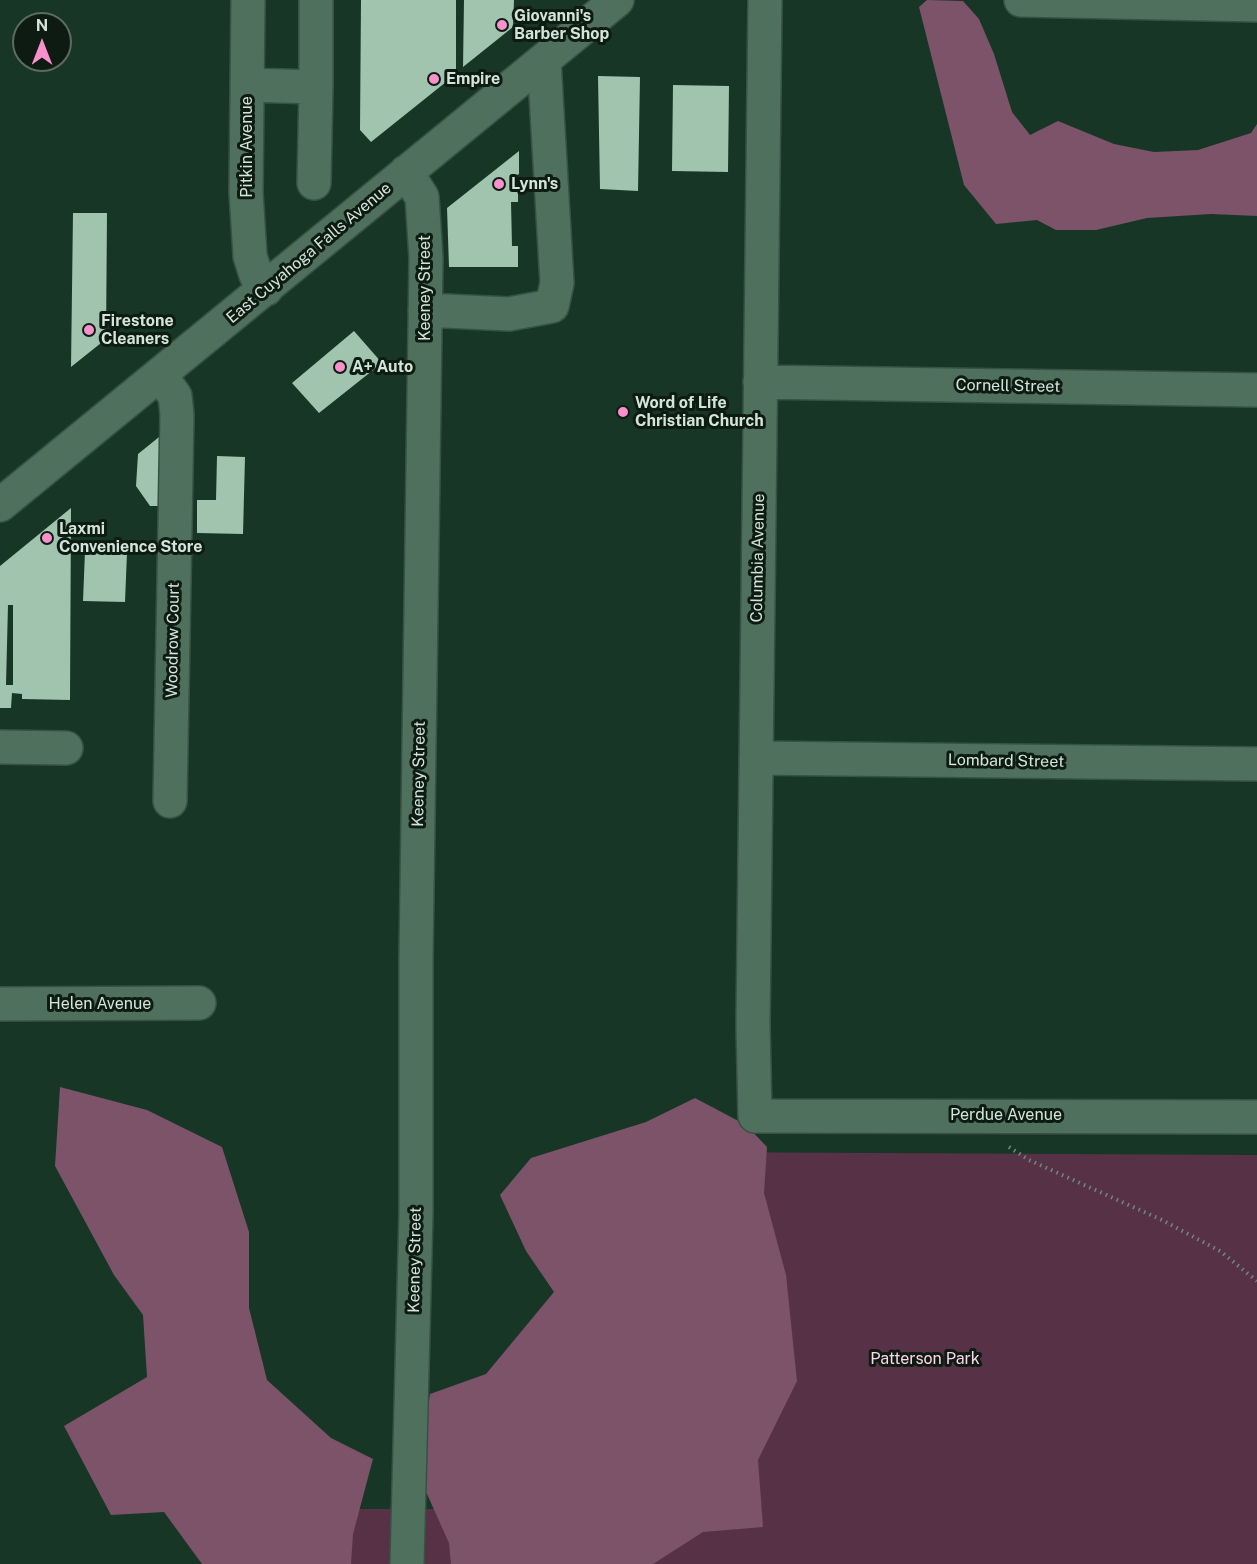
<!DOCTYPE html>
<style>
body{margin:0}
#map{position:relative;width:1257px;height:1564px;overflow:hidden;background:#173626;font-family:"Public Sans",sans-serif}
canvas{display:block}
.north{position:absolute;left:12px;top:12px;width:60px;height:60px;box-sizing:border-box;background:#0d1b13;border:2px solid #5c6c63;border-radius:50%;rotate:0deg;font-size:16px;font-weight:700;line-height:24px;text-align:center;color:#d3e5da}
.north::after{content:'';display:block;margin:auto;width:21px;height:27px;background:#f890cc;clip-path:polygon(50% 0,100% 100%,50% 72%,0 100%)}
</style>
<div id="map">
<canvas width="1257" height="1564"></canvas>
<div class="north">N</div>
</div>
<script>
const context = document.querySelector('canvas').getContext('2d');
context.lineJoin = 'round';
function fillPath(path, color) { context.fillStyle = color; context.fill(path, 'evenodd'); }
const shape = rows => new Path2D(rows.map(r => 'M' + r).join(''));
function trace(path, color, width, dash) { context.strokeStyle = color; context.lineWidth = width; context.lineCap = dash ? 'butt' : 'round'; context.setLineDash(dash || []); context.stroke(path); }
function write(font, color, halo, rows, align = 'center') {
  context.font = font + ' "Public Sans",sans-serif'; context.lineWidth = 6; context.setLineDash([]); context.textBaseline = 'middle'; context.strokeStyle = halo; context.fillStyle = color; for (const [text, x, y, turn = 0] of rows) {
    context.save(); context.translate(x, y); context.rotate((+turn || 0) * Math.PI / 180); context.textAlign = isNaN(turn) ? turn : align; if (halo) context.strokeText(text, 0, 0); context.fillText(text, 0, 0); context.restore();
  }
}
const green = shape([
 [683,1152,1257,1155,1257,1564,319,1564,320,1509,453,1509,682,1410]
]);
const forest = shape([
 [927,0,963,1,979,19,994,54,1012,112,1030,135,1058,121,1114,144,1154,152,1198,150,1251,133,1257,124,1257,216,1211,214,1147,218,1096,230,1056,230,1037,220,996,224,964,185,919,7],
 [60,1087,147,1110,222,1147,249,1232,249,1308,267,1380,331,1438,373,1459,353,1534,351,1564,202,1564,164,1512,111,1515,64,1426,147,1377,143,1315,114,1275,55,1166],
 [695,1098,746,1125,767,1147,764,1193,786,1275,797,1381,758,1460,763,1527,703,1532,653,1564,451,1564,449,1543,418,1474,430,1394,486,1374,554,1292,526,1251,500,1195,531,1158,646,1122]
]);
const building = shape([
 [361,0,456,0,456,74,371,142,360,130],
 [464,0,514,0,513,27,463,67],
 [598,76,640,77,638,191,600,189],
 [673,85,729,86,728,172,672,171],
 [519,151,519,174,513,177,513,185,518,185,518,202,511,202,512,246,518,246,518,267,449,267,447,208],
 [73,213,107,213,106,339,71,367],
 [354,331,382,363,319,413,292,383],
 [164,433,163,506,150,506,136,486,138,454],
 [217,456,245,457,243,534,197,533,197,500,216,500],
 [71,508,70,700,22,699,22,694,12,693,11,708,0,708,0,566],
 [8,605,13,605,13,685,6,685],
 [85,551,127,553,125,602,83,601]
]);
const path = shape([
 [1009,1147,1029,1160,1162,1220,1220,1251,1257,1281]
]);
const minor = shape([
 [248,0,246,192,250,256,256,275,266,289],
 [765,0,753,1025,755,1116,1257,1117],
 [1021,0,1257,5],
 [247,85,316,87,316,0],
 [406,172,422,197,426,258,416,958,416,1212,407,1564],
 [314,183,316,87],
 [425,310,509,314,552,306,557,283,544,60],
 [160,375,175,396,177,415,170,801],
 [760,382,1257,390],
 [0,505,617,0],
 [0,747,66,748],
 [756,758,1257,764],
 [0,1004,199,1003]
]);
const markers = [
 [502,25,6,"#f890cc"],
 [434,79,6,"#f890cc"],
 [499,184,6,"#f890cc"],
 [89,330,6,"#f890cc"],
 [340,367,6,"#f890cc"],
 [623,412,6,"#f890cc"],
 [47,538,6,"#f890cc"]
];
const poiNames = [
 ["Giovanni's",514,16],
 ["Barber Shop",514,34],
 ["Empire",446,79],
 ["Lynn's",511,184],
 ["Firestone",101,321],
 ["Cleaners",101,339],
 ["A+ Auto",352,367],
 ["Word of Life",635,403],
 ["Christian Church",635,421],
 ["Laxmi",59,529],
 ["Convenience Store",59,547]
];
const streetNames = [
 ["Pitkin Avenue",247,147,-90],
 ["East Cuyahoga Falls Avenue",309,253,-40],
 ["Keeney Street",425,288,-90],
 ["Cornell Street",1008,386,1],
 ["Columbia Avenue",758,558,-89],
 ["Woodrow Court",173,640,-89],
 ["Lombard Street",1006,761,1],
 ["Keeney Street",419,774,-89],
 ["Helen Avenue",100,1004],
 ["Perdue Avenue",1006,1115],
 ["Keeney Street",415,1260,-89]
];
const parkNames = [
 ["Patterson Park",925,1359]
];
fillPath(green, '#573247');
fillPath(forest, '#7c5369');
fillPath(building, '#a0c4ae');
trace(minor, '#375244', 36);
trace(path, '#70897c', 4, [1.5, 4.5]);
trace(minor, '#4f705d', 33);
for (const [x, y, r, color] of markers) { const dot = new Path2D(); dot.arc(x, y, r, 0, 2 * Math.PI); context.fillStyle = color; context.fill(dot); trace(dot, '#0d1b13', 2); }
write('bold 16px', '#d3e5da', '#0d1b13', poiNames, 'left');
write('16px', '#d3e5da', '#0d1b13', streetNames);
write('16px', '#ffd4eb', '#0d1b13', parkNames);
</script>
